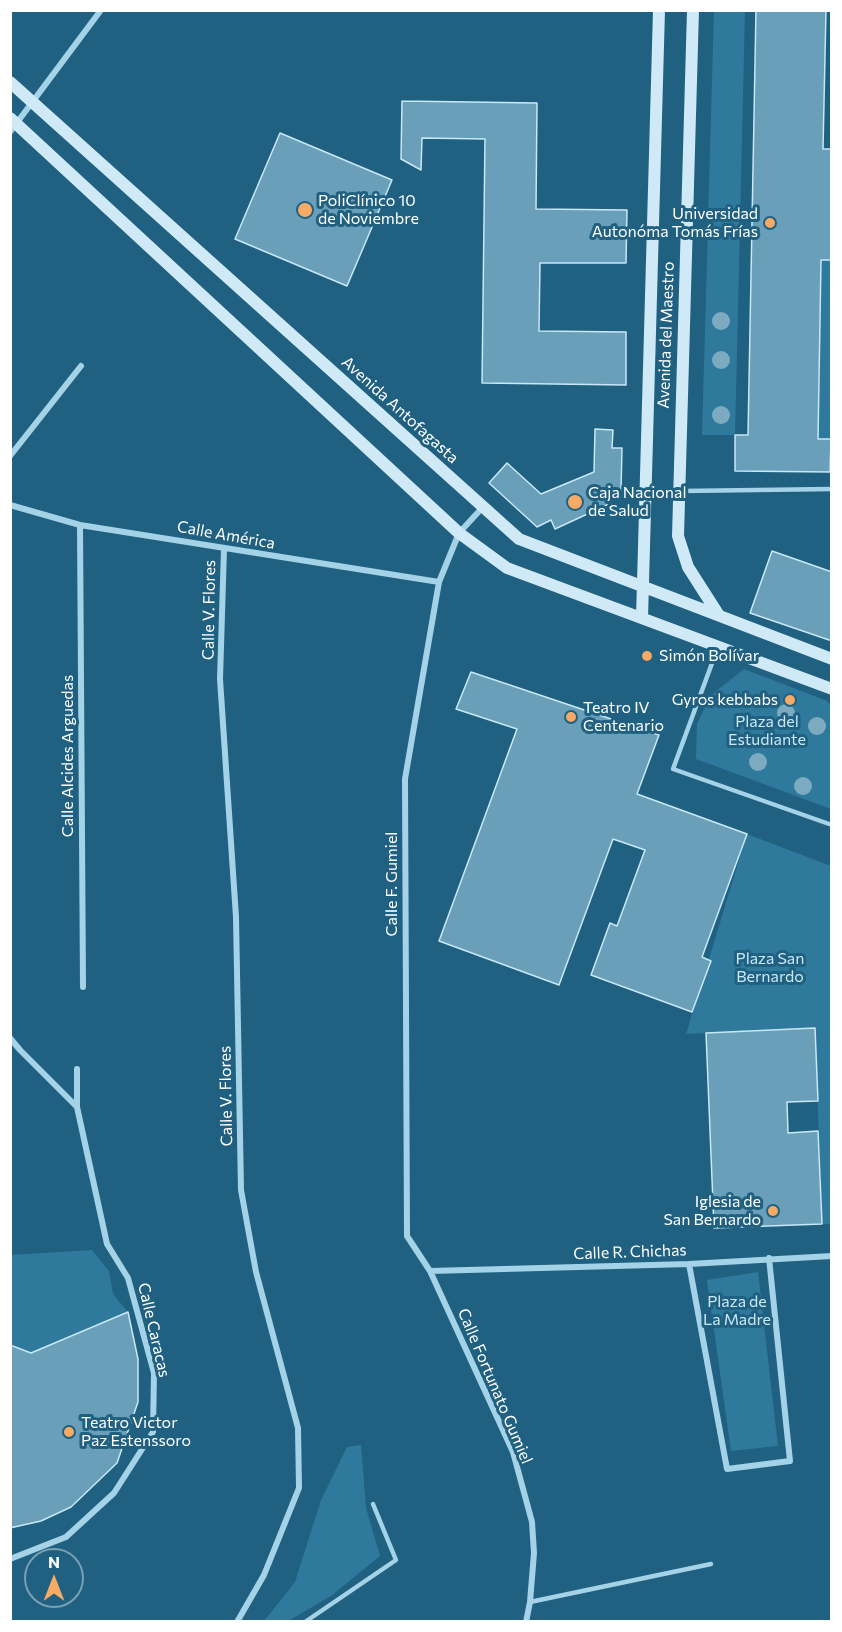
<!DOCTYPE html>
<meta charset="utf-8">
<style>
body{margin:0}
#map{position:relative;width:842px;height:1632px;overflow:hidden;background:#206080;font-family:Commissioner,sans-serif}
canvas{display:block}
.frame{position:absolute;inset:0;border:12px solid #fff;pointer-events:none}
.north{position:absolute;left:24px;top:1548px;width:60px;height:60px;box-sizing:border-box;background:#206080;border:2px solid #79a0b3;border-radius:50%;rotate:0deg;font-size:16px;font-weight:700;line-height:24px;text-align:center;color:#fff}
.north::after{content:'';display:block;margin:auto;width:21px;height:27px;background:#f6aa65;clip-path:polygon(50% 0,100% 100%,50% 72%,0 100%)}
</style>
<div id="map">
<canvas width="842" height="1632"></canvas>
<div class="frame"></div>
<div class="north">N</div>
</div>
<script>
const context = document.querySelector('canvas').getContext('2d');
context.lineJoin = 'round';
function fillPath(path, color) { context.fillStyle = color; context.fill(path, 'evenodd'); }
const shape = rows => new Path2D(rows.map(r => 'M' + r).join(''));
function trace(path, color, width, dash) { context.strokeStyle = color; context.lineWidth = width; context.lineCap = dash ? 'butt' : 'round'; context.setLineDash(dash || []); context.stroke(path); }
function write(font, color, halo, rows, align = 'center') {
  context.font = font + ' Commissioner,sans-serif'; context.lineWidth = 6; context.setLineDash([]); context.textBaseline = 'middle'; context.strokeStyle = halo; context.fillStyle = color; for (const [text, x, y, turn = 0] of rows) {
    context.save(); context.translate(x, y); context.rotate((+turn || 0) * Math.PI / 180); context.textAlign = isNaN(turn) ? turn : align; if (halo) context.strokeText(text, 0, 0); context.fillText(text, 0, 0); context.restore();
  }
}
const green = shape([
 [714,11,745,11,735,435,702,435],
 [821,260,831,260,831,463,830,463,818,439],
 [744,669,827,701,831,706,831,809,696,759,697,724,711,695],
 [747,834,831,866,831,1224,822,1224,815,1028,686,1034],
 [92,1250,109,1271,113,1294,128,1312,31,1353,11,1345,10,1255],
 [758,1272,778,1446,731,1451,707,1280],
 [361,1445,366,1508,380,1556,331,1596,288,1621,264,1621,295,1582,321,1500,347,1447]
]);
const building = shape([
 [756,10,826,10,823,149,832,149,832,260,821,260,818,439,831,439,830,472,735,471,735,435,748,435,756,10],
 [402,101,537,103,536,209,627,210,626,263,540,263,539,331,626,332,626,385,482,383,485,139,422,138,421,170,401,159,402,101],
 [280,133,392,180,347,286,235,239,280,133],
 [595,429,613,430,612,448,622,448,621,491,606,498,609,504,555,529,551,520,537,527,489,483,507,463,541,494,594,472,595,429],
 [772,551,832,572,832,641,750,613,772,551],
 [471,672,659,735,637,794,747,834,702,957,711,961,692,1012,591,975,610,923,617,926,645,850,613,839,559,985,439,941,517,729,456,709,471,672],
 [815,1028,818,1101,787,1102,788,1133,818,1131,822,1224,714,1228,706,1033,815,1028],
 [128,1312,138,1359,138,1402,117,1463,71,1507,41,1521,10,1528,10,1345,31,1353,128,1312]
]);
const lane = shape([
 [681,491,832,489],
 [718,647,673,769,832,825],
 [530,1602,711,1564],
 [305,1622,396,1560,373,1504]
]);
const street = shape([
 [10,132,101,10],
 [10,456,81,366],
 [10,505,80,525,439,582],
 [483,507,459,533,439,582,405,779,407,1236,430,1271,513,1452,532,1522,534,1553,530,1602,526,1622],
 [80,525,83,987],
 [224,549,220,679,236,917,241,1190,256,1272,298,1428,299,1488,264,1575,237,1622],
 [10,1038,20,1050,77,1107,107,1244,128,1278,154,1373,153,1432,114,1493,66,1537,10,1559],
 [77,1069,77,1107],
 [689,1264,727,1469,790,1461,769,1258],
 [430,1271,689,1264,832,1256]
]);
const secondary = shape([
 [693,10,678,536,688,567,718,614],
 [10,82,519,539,832,659],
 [10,118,459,533,507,568,832,689],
 [642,618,659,10]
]);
const trees = [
 [721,321],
 [721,360],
 [721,415],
 [786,713],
 [817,726],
 [758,762],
 [803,786]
];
const markers = [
 [305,210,8,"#f6aa65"],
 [770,223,6,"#f6aa65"],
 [575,502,8,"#f6aa65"],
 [647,656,6,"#f6aa65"],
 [790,700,6,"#f6aa65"],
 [571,717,6,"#f6aa65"],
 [773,1211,6,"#f6aa65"],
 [69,1432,6,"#f6aa65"]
];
const poiNames = [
 ["PoliClínico 10",318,201],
 ["de Noviembre",318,219],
 ["Universidad",758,214,"right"],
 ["Autonóma Tomás Frías",758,232,"right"],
 ["Caja Nacional",588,493],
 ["de Salud",588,511],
 ["Simón Bolívar",659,656],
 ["Gyros kebbabs",778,700,"right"],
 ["Teatro IV",583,708],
 ["Centenario",583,726],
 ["Iglesia de",761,1202,"right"],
 ["San Bernardo",761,1220,"right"],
 ["Teatro Victor",81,1423],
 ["Paz Estenssoro",81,1441]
];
const streetNames = [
 ["Avenida del Maestro",666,335,-88],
 ["Avenida Antofagasta",400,410,42],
 ["Calle América",226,535,10],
 ["Calle V. Flores",209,610,-89],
 ["Calle Alcides Arguedas",68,756,-90],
 ["Calle F. Gumiel",392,884,-90],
 ["Calle V. Flores",226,1096,-91],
 ["Calle R. Chichas",630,1252,-2],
 ["Calle Caracas",154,1330,77],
 ["Calle Fortunato Gumiel",495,1386,67]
];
const parkNames = [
 ["Plaza del",767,722],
 ["Estudiante",767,740],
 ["Plaza San",770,959],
 ["Bernardo",770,977],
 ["Plaza de",737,1302],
 ["La Madre",737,1320]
];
fillPath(green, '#2f7a9c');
fillPath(building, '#699fb8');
trace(building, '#c8e8f6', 1.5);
trace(lane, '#a4d3e8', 4.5);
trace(street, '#a4d3e8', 6);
trace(secondary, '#cfe9f6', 12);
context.fillStyle = '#7cabc1';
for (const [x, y] of trees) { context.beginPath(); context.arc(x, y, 9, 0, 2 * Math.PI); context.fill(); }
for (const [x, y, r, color] of markers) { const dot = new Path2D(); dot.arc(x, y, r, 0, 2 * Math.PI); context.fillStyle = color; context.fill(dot); trace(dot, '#206080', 2); }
write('16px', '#fff', '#206080', poiNames, 'left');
write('16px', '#fff', '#206080', streetNames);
write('16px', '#c8e8f6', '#206080', parkNames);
</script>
